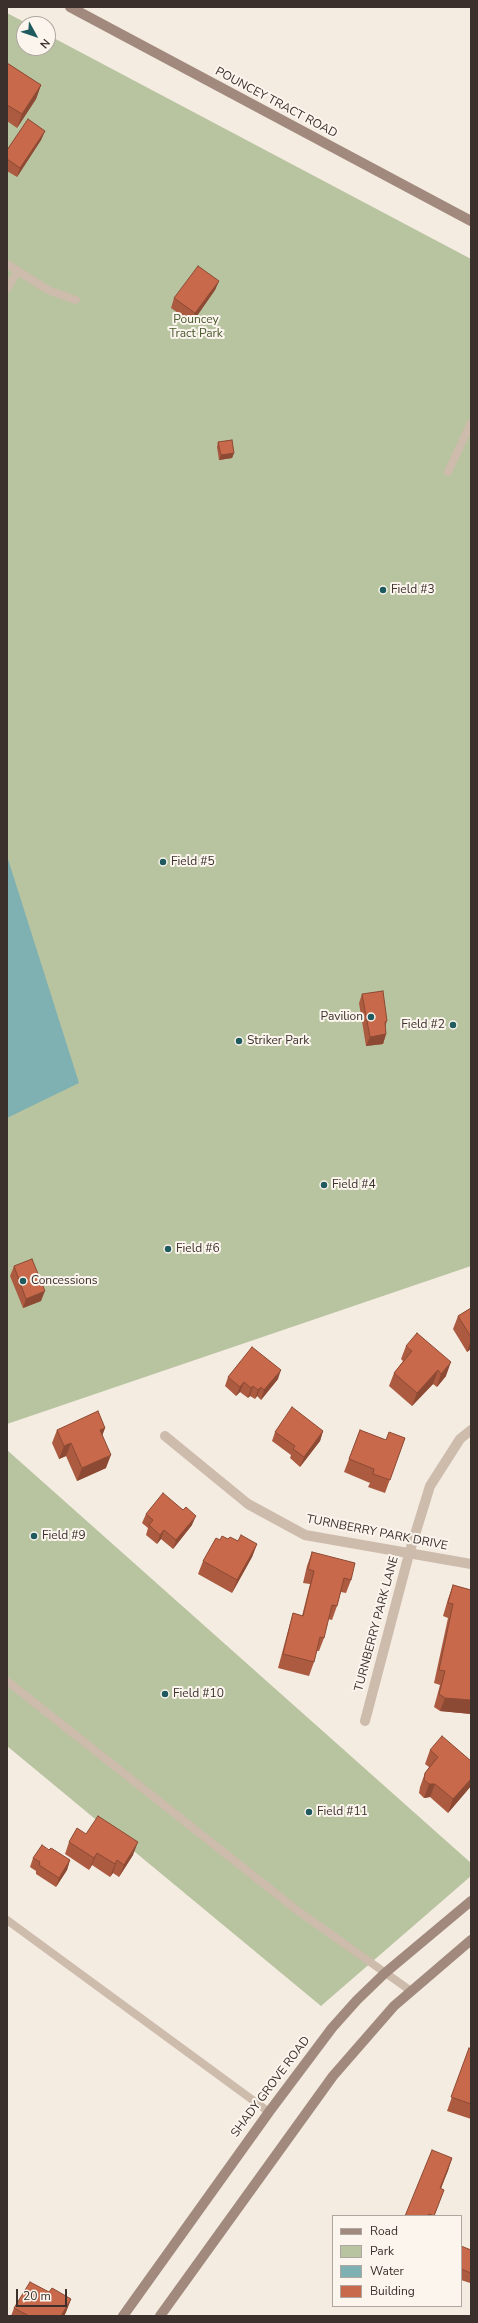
<!DOCTYPE html>
<style>
body{margin:0}
#map{position:relative;width:478px;height:2323px;overflow:hidden;background:#f4ebe1;font-family:"Nunito Sans",sans-serif}
canvas{display:block}
.frame{position:absolute;inset:0;border:8px solid #3b302b;pointer-events:none}
.legend{position:absolute;left:332px;top:2215px;width:130px;height:92px;box-sizing:border-box;background:#fbf5ee;border:1px solid #aea6a0;margin:0;padding:5px 7px;list-style:none;font-size:12px;color:#3b302b}
.legend li{display:flex;align-items:center;gap:8px;height:20px}
.legend b{width:20px;border:1px solid #aea6a0}
.north{position:absolute;left:16px;top:16px;width:40px;height:40px;box-sizing:border-box;background:#fbf5ee;border:1px solid #aea6a0;border-radius:50%;rotate:130deg;font-size:11px;font-weight:700;line-height:16px;text-align:center;color:#3b302b}
.north::after{content:'';display:block;margin:auto;width:14px;height:18px;background:#1f5a5e;clip-path:polygon(50% 0,100% 100%,50% 72%,0 100%)}
.scale{position:absolute;left:16px;top:2289px;width:51px;height:18px;box-sizing:border-box;border:2px solid #3b302b;border-top:0;padding-left:5px;font-size:12px;line-height:14px;white-space:nowrap;color:#3b302b;-webkit-text-stroke:3px #fbf5ee;paint-order:stroke}
</style>
<div id="map">
<canvas width="478" height="2323"></canvas>
<div class="frame"></div>
<ul class="legend">
<li><b style="height:5px;background:#a18a7d"></b>Road</li>
<li><b style="height:11px;background:#b8c4a0"></b>Park</li>
<li><b style="height:11px;background:#7fb0b2"></b>Water</li>
<li><b style="height:11px;background:#c8694b"></b>Building</li>
</ul>
<div class="north">N</div>
<div class="scale">20 m</div>
</div>
<script>
const context = document.querySelector('canvas').getContext('2d');
context.lineJoin = 'round';
function fillPath(path, color) { context.fillStyle = color; context.fill(path, 'evenodd'); }
const shape = rows => new Path2D(rows.map(r => 'M' + r).join(''));
function trace(path, color, width, dash) { context.strokeStyle = color; context.lineWidth = width; context.lineCap = dash ? 'butt' : 'round'; context.setLineDash(dash || []); context.stroke(path); }
function write(font, color, halo, rows, align = 'center') {
  context.font = font + ' "Nunito Sans",sans-serif'; context.lineWidth = 4; context.setLineDash([]); context.textBaseline = 'middle'; context.strokeStyle = halo; context.fillStyle = color; for (const [text, x, y, turn = 0] of rows) {
    context.save(); context.translate(x, y); context.rotate((+turn || 0) * Math.PI / 180); context.textAlign = isNaN(turn) ? turn : align; if (halo) context.strokeText(text, 0, 0); context.fillText(text, 0, 0); context.restore();
  }
}
const green = shape([
 [7,13,28,24,24,24,24,48,48,48,48,35,471,259,471,1266,7,1424],
 [7,1450,471,1863,471,1876,321,2006,7,1746]
]);
const water = shape([
 [7,856,79,1083,7,1118]
]);
const service = shape([
 [7,264,48,290,76,300],
 [7,289,18,271],
 [448,472,471,423],
 [7,1681,298,1911,411,1991],
 [7,1920,269,2112]
]);
const minor = shape([
 [165,1436,248,1504,305,1535,471,1564],
 [365,1721,409,1554,430,1486,460,1439,471,1430]
]);
const secondary = shape([
 [70,7,471,221],
 [123,2316,269,2112,332,2028,357,2000,385,1973,471,1901],
 [160,2316,333,2076,394,2006,471,1940]
]);
const wall = shape([
 [7,63,41,85,36,99,17,128,7,121],
 [45,131,41,140,17,177,7,171,7,150],
 [219,281,215,290,192,323,171,308,174,298],
 [218,442,234,453,232,458,219,460,217,447],
 [362,994,387,1021,385,1027,386,1034,383,1044,366,1046,359,1003],
 [14,1266,41,1301,23,1308,10,1276],
 [471,1308,471,1349,467,1352,453,1329,458,1316],
 [406,1346,446,1376,437,1387,433,1384,412,1406,389,1386,394,1373,403,1361,401,1359],
 [228,1377,278,1379,261,1400,257,1396,255,1399,250,1396,248,1398,240,1392,236,1396,225,1386],
 [105,1428,102,1436,106,1468,77,1481,66,1456,59,1459,52,1443,57,1430],
 [360,1430,386,1440,405,1438,385,1493,368,1487,370,1483,344,1472],
 [323,1431,320,1441,300,1467,290,1458,291,1455,272,1441,275,1432],
 [146,1514,192,1525,173,1549,161,1539,157,1544,146,1535,148,1528,142,1523],
 [228,1539,257,1544,252,1557,232,1593,198,1574,203,1561,220,1540],
 [312,1552,351,1580,346,1593,341,1592,337,1606,332,1620,328,1619,324,1638,319,1651,317,1651,314,1662,309,1676,278,1668,289,1627,293,1613,302,1616,310,1584,303,1583,307,1566],
 [453,1585,471,1590,471,1714,440,1711,434,1707,440,1685,434,1683,448,1618,443,1616,448,1599],
 [430,1750,471,1761,471,1786,448,1813,430,1797,424,1798,419,1793,420,1787,425,1773,429,1767,425,1764],
 [86,1834,133,1855,119,1877,113,1873,110,1877,92,1865,89,1870,65,1854,69,1842],
 [49,1850,70,1860,67,1870,56,1887,36,1874,36,1871,30,1867,33,1858],
 [469,2048,471,2049,471,2119,447,2111],
 [452,2158,441,2189,444,2190,434,2216,405,2216],
 [461,2247,471,2250,471,2281,470,2283,461,2280],
 [49,2292,71,2299,66,2312,64,2316,11,2316,14,2308]
]);
const shadedWall = shape([
 [41,85,36,99,17,128,22,114],
 [45,131,41,140,17,177,20,168],
 [219,281,215,290,192,323,195,313],
 [234,453,232,458,219,460,221,455],
 [386,1034,383,1044,366,1046,370,1037],
 [45,1291,41,1301,23,1308,26,1299],
 [471,1340,471,1349,467,1352],
 [451,1362,446,1376,437,1387,441,1374],
 [281,1370,278,1379,261,1400,264,1390],
 [438,1370,433,1384,412,1406,417,1393],
 [244,1382,240,1392,236,1396,240,1387],
 [253,1386,250,1396,248,1398,251,1388],
 [261,1387,257,1396,255,1399,258,1390],
 [105,1428,100,1441,100,1430],
 [323,1431,320,1441,300,1467,304,1457],
 [71,1443,66,1456,59,1459,64,1446],
 [111,1455,106,1468,77,1481,82,1468],
 [196,1516,192,1525,173,1549,176,1540],
 [164,1530,161,1539,157,1544,160,1535],
 [257,1544,252,1557,232,1593,237,1580],
 [445,1698,471,1700,471,1714,440,1711],
 [471,1779,471,1786,448,1813,453,1799],
 [429,1784,435,1784,430,1797,424,1798],
 [138,1842,133,1855,119,1877,124,1865],
 [97,1853,92,1865,89,1870,94,1858],
 [70,1860,67,1870,56,1887,59,1878],
 [117,1860,113,1873,110,1877,115,1864],
 [452,2158,448,2171,435,2202,440,2188],
 [71,2299,66,2312,64,2316,61,2316]
]);
const building = shape([
 [7,63,41,85,22,114,7,105,7,63],
 [28,119,45,131,20,168,7,159,7,150,28,119],
 [198,266,219,281,195,313,174,298,198,266],
 [232,440,234,453,221,455,218,442,232,440],
 [383,991,387,1021,385,1022,386,1034,370,1037,362,994,383,991],
 [32,1259,45,1291,26,1299,14,1266,32,1259],
 [471,1308,471,1337,458,1316,471,1308],
 [417,1333,451,1362,441,1374,438,1370,417,1393,394,1373,412,1351,406,1346,417,1333],
 [252,1347,281,1370,264,1390,261,1387,258,1390,253,1386,251,1388,244,1382,240,1387,228,1377,252,1347],
 [292,1407,323,1431,304,1457,293,1449,295,1446,275,1432,292,1407],
 [98,1411,105,1428,100,1430,111,1455,82,1468,71,1443,64,1446,57,1430,98,1411],
 [360,1430,386,1440,389,1432,405,1438,390,1480,373,1474,374,1469,349,1459,360,1430],
 [163,1493,183,1510,186,1507,196,1516,176,1540,164,1530,160,1535,149,1525,153,1520,146,1514,163,1493],
 [241,1535,257,1544,237,1580,203,1561,216,1538,220,1540,222,1536,228,1539,230,1537,238,1541,241,1535],
 [312,1552,355,1563,351,1580,344,1578,337,1606,332,1605,324,1638,320,1637,314,1662,283,1654,293,1613,303,1616,314,1571,308,1569,312,1552],
 [453,1585,471,1590,471,1700,445,1698,439,1694,445,1671,439,1670,453,1604,448,1603,453,1585],
 [442,1736,471,1761,471,1779,453,1799,435,1784,429,1784,424,1780,425,1773,438,1757,430,1750,442,1736],
 [98,1816,138,1842,124,1865,117,1860,115,1864,97,1853,94,1858,69,1842,77,1828,86,1834,98,1816],
 [42,1845,49,1850,51,1848,70,1860,59,1878,39,1865,40,1862,33,1858,42,1845],
 [469,2048,471,2049,471,2104,451,2097,469,2048],
 [432,2150,452,2158,440,2188,444,2190,434,2216,429,2214,428,2216,405,2216,432,2150],
 [461,2246,471,2250,471,2273,461,2269,461,2246],
 [30,2282,49,2292,52,2288,71,2299,61,2316,29,2316,14,2308,30,2282]
]);
const markers = [
 [383,590,4,"#1f5a5e"],
 [163,862,4,"#1f5a5e"],
 [371,1017,4,"#1f5a5e"],
 [453,1025,4,"#1f5a5e"],
 [239,1041,4,"#1f5a5e"],
 [324,1185,4,"#1f5a5e"],
 [168,1249,4,"#1f5a5e"],
 [23,1281,4,"#1f5a5e"],
 [34,1536,4,"#1f5a5e"],
 [165,1694,4,"#1f5a5e"],
 [309,1812,4,"#1f5a5e"]
];
const streetNames = [
 ["POUNCEY TRACT ROAD",276,103,28],
 ["TURNBERRY PARK DRIVE",377,1533,11],
 ["TURNBERRY PARK LANE",377,1624,-75],
 ["SHADY GROVE ROAD",271,2087,-53]
];
const parkNames = [
 ["Pouncey",196,320],
 ["Tract Park",196,334]
];
const poiNames = [
 ["Field #3",391,590],
 ["Field #5",171,862],
 ["Pavilion",363,1017,"right"],
 ["Field #2",445,1025,"right"],
 ["Striker Park",247,1041],
 ["Field #4",332,1185],
 ["Field #6",176,1249],
 ["Concessions",31,1281],
 ["Field #9",42,1536],
 ["Field #10",173,1694],
 ["Field #11",317,1812]
];
fillPath(green, '#b8c4a0');
fillPath(water, '#7fb0b2');
trace(service, '#cdbbac', 8);
trace(minor, '#cdbbac', 10);
trace(secondary, '#a18a7d', 10);
fillPath(wall, '#ac5a40');
fillPath(shadedWall, '#8c4a34');
fillPath(building, '#c8694b');
trace(building, '#8c4a34', 1);
for (const [x, y, r, color] of markers) { const dot = new Path2D(); dot.arc(x, y, r, 0, 2 * Math.PI); context.fillStyle = color; context.fill(dot); trace(dot, '#fbf5ee', 1.5); }
write('12px', '#3b302b', '#fbf5ee', streetNames);
write('12px', '#4a5a2e', '#fbf5ee', parkNames);
write('12px', '#3b302b', '#fbf5ee', poiNames, 'left');
</script>
